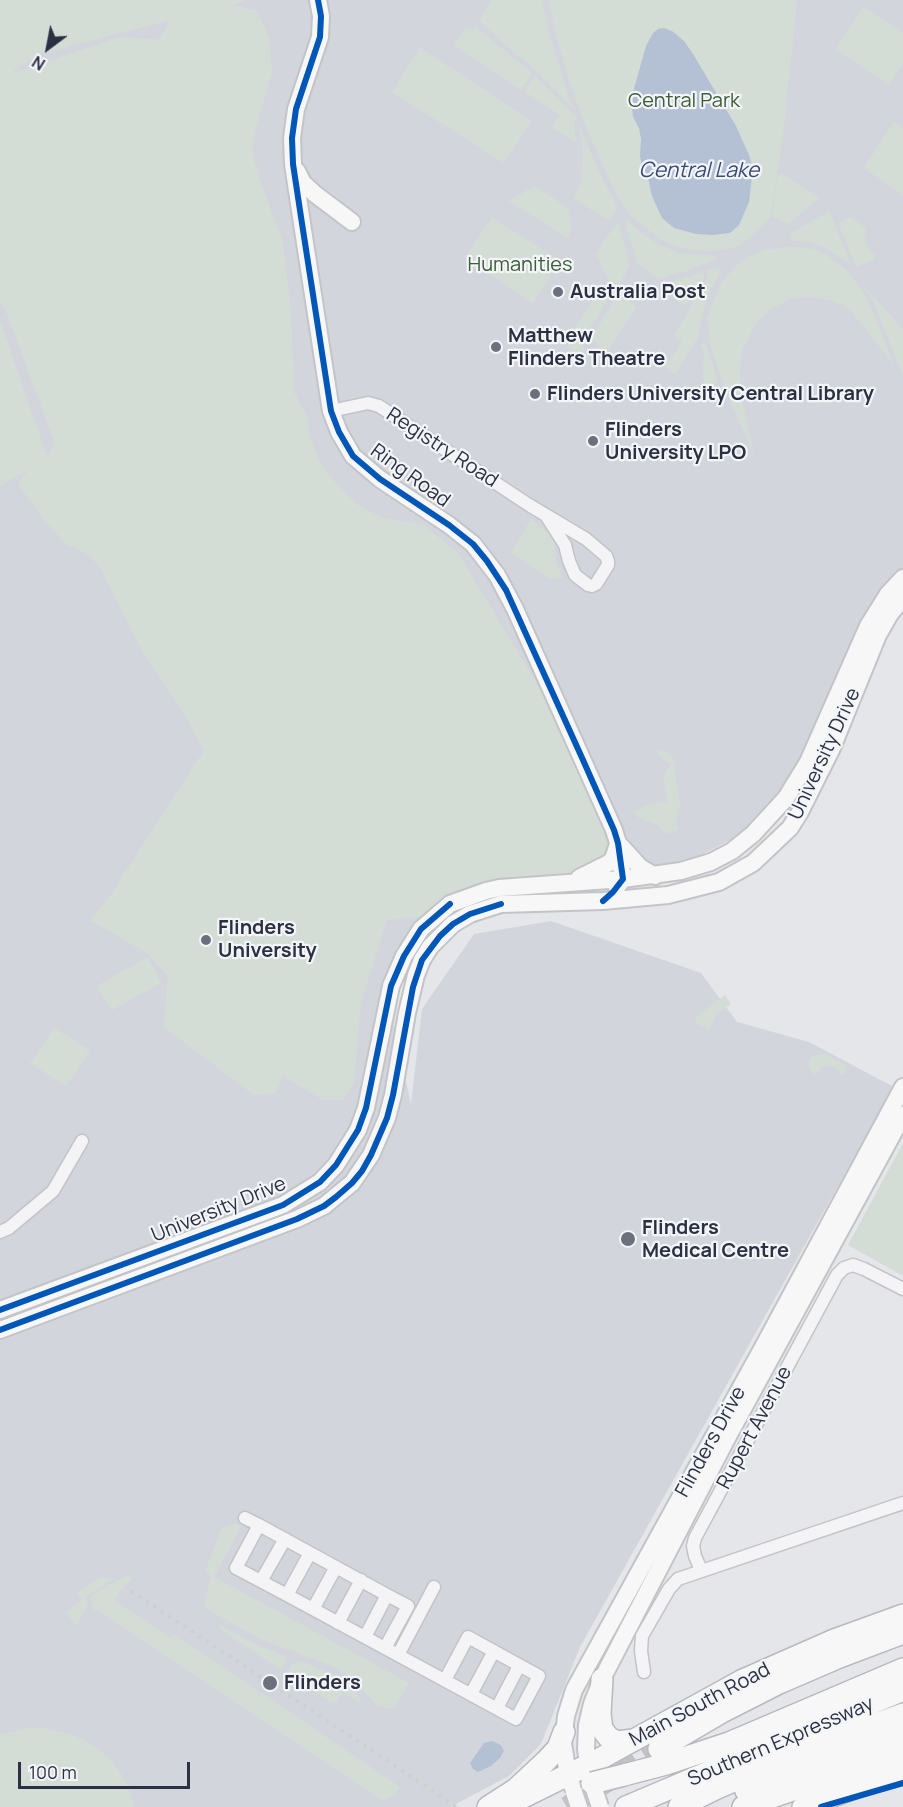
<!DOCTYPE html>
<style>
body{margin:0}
#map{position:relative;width:903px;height:1807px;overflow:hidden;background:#e5e6e9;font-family:Manrope,sans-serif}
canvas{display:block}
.north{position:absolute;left:18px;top:18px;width:60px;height:60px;-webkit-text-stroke:4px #f3f5f8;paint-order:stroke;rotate:212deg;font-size:16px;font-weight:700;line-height:24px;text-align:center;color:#2b3143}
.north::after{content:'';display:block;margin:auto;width:21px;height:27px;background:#2b3143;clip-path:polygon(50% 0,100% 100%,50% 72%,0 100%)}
.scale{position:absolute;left:18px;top:1762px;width:172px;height:27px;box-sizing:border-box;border:3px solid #2b3143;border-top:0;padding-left:8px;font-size:18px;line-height:21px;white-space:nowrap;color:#2b3143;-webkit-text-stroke:4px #f3f5f8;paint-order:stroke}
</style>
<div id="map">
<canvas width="903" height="1807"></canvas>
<div class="north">N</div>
<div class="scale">100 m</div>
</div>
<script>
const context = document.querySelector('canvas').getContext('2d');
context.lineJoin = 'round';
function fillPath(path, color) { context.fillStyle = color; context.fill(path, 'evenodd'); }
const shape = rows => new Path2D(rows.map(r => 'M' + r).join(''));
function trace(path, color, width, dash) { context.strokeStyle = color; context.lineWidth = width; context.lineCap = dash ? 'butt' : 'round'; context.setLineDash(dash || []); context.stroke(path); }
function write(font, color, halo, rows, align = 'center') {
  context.font = font + ' Manrope,sans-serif'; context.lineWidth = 4.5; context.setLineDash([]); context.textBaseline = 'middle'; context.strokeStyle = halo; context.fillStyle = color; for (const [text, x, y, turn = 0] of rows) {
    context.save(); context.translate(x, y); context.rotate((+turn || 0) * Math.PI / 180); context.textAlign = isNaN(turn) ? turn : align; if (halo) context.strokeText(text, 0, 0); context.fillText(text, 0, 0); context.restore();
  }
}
const built = shape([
 [0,0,903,0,903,568,890,581,798,766,781,794,743,833,686,863,489,875,441,894,385,985,411,1104,422,1009,474,934,551,921,701,973,737,1022,809,1042,892,1086,877,1116,580,1647,541,1744,509,1776,450,1807,0,1807]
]);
const green = shape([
 [0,0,246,0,231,5,256,10,269,37,272,73,255,131,252,152,260,181,283,242,291,312,294,392,308,419,309,435,319,461,334,481,356,504,381,517,423,525,457,552,583,760,606,831,608,845,604,858,570,882,499,888,438,914,387,920,361,1002,354,1082,343,1100,323,1100,282,1075,276,1093,254,1095,164,1027,168,976,147,953,90,920,108,899,204,750,185,716,143,652,101,569,89,555,66,544,44,520,18,484,28,470,0,485,0,320,47,457,55,444,8,316,0,302],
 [170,20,158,40,120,37,9,74,40,54],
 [492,0,542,0,549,34,572,107,538,73,479,21],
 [549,0,797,0,783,135,770,218,749,238,741,245,727,249,706,251,688,249,668,243,659,238,634,219,617,196,586,127,570,83,556,35],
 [863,7,903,33,903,62,889,84,836,49],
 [466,26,473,30,475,27,532,73,522,90,454,46],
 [420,48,532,121,504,163,392,92],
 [535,75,576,117,574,126,576,142,552,128,560,115,524,91],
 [894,122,903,128,903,195,864,168],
 [579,125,598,170,618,208,609,221,574,199,582,181,583,151],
 [782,174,819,197,815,202,788,224,772,216,777,179,779,175],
 [534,186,564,205,568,209,572,226,568,238,509,201],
 [829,211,850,262,850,263,822,246,808,242,793,241,791,239,791,234],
 [492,217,560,261,533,303,465,258],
 [850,217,866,228,864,236,868,248,875,256,872,260,860,266,856,267,839,225,843,220],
 [627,219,641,233,659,245,680,253,716,256,716,259,686,271,658,279,637,263,625,221],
 [618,221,630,266,618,286,609,281,596,253],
 [794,247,813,249,825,254,845,268,863,292,873,312,894,365,852,312,843,305,833,301,808,297,788,300,771,309,760,319,752,330,741,354,740,377,743,403,754,455,726,391,711,348,707,319,721,283,737,265,748,257,763,251,777,248],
 [719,267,721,271,706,299,698,337,675,374,665,367,682,341,674,335,708,278,706,271],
 [703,272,704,279,688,303,681,305,665,284],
 [603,285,613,292,581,341,585,353,579,356,578,354,574,353,569,340,572,352,570,351,567,340],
 [864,286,903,329,903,376,874,303],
 [619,294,637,307,606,353,591,338],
 [700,344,705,344,707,347,718,382,708,387,705,387,703,373,704,352],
 [531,519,548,533,554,541,556,562,562,577,557,580,554,578,550,579,511,553],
 [661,749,670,754,673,759,680,804,676,822,678,830,666,834,658,825,639,818,633,811,641,809,641,807,668,801,663,779,671,764,657,755,657,751],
 [148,957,161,983,112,1010,97,986],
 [725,995,731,1004,716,1015,710,1029,697,1024,696,1020,697,1016],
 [54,1028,90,1051,66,1086,30,1063],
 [821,1054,825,1054,844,1064,847,1067,846,1073,840,1076,839,1071,832,1066,821,1067,816,1075,812,1072,809,1068,809,1061,814,1056],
 [903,1143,903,1276,848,1245],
 [235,1523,241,1526,214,1577,409,1683,394,1708,378,1707,354,1680,332,1666,263,1640,224,1619,204,1606,211,1576,205,1572,222,1528],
 [128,1575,132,1578,131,1580,120,1591,114,1601,169,1637,175,1635,400,1787,396,1795,382,1800,104,1614,92,1609,91,1598,95,1593],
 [100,1578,113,1578,113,1579,86,1597,88,1607,82,1614,78,1623,74,1624,67,1612,82,1600,76,1593,80,1590],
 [220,1625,252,1643,284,1656,287,1659,286,1661,280,1669,218,1628],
 [300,1661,327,1672,339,1679,358,1696,361,1700,359,1703,343,1692,337,1701,331,1702,287,1673,293,1664],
 [29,1728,42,1728,72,1734,99,1750,111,1760,121,1774,128,1786,134,1807,0,1807,0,1735]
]);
const water = shape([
 [664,28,672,31,684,41,693,54,736,126,749,155,753,169,749,202,739,225,730,233,713,235,696,234,674,228,662,218,652,196,647,174,642,167,640,156,641,139,639,128,633,117,631,99,646,46,653,33,658,29],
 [492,1741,501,1745,504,1751,500,1758,491,1766,478,1772,473,1769,470,1763,484,1743]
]);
const highwayTunnel = shape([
 [567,1807,659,1749]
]);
const street = shape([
 [331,411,368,403,379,406,529,505,586,539,606,556,608,561,608,565,596,584,592,586,588,585,575,575,569,561,565,545,547,517],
 [0,1232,9,1228,53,1191,82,1141],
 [245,1518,259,1525],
 [701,1570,695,1556,693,1546,695,1538,837,1275,844,1268,853,1265,864,1269,903,1289],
 [261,1581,285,1539],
 [287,1595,310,1553],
 [313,1609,336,1567],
 [338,1623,361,1580],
 [365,1637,387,1595,259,1525,236,1568,287,1595,516,1719,539,1676,468,1637,445,1680],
 [385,1648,408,1606,387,1595],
 [398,1655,434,1587],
 [644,1672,641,1651,642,1636,669,1589,678,1579,903,1503],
 [471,1694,494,1651],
 [497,1708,519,1666]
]);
const secondary = shape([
 [318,0,321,16,320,37,296,109,292,138,293,164,301,217,331,411,339,432,353,456,380,479,449,525,473,544,497,575,515,609,614,830,618,843,623,879,617,887],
 [297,171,303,183,315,194,352,222],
 [618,843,640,867,655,876],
 [579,878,609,863,613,859,618,844],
 [0,1310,283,1205,320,1182,336,1165,358,1130,366,1108,391,986,404,956,421,929,450,904,486,891,499,888,623,879,681,871,711,862,732,851,753,834,786,798,808,762,868,626,888,594,903,578],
 [0,1330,297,1219,324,1206,352,1183,371,1155,387,1118,393,1095,407,1013,416,975,422,960,430,947,453,924,470,914,501,904,603,901,668,895,719,882,753,863,790,828,800,812,832,748,878,635,890,614,903,598],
 [590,1777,586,1749,587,1725,592,1704,602,1679,726,1440,903,1115],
 [572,1786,567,1769,563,1743,566,1716,574,1690,763,1347,903,1087]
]);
const highway = shape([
 [602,1679,600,1714,602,1729,609,1738,618,1742,633,1740],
 [659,1749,722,1712,779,1683,837,1658,903,1633],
 [624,1775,666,1764,729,1743,903,1669],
 [746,1791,903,1733],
 [488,1807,516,1789,546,1761,558,1748,564,1732],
 [503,1807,594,1762,743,1680,834,1640,903,1615],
 [626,1807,903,1690],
 [679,1807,717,1788,817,1746,903,1714],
 [743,1807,903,1752],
 [803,1807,903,1770]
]);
const rail = shape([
 [131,1591,424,1785,456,1807]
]);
const secondaryBridge = shape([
 [592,1783,600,1807],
 [574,1792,579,1807]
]);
const highwayBridge = shape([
 [592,1783,624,1775]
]);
const cycleway = shape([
 [318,0,321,16,320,37,296,109,292,138,293,164,301,217,331,411,339,432,353,456,380,479,449,525,473,544,487,561,506,590,583,760,614,830,618,843,623,879,613,892,603,901],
 [0,1310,283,1205,320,1182,336,1165,358,1130,366,1108,391,986,404,956,421,929,450,904],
 [0,1330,297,1219,324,1206,336,1197,352,1183,362,1171,371,1155,387,1118,393,1095,413,987,422,960,440,936,453,924,470,914,501,904],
 [821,1807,903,1783]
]);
const markers = [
 [558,292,6,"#6c707d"],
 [496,347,6,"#6c707d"],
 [535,394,6,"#6c707d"],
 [593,441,6,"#6c707d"],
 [206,940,6,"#6c707d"],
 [628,1239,8,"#6c707d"],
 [270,1683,8,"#6c707d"]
];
const parkNames = [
 ["Central Park",684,101],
 ["Humanities",520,265]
];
const poiNames = [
 ["Australia Post",570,292],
 ["Matthew",508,336],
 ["Flinders Theatre",508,359],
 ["Flinders University Central Library",547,394],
 ["Flinders",605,430],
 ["University LPO",605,453],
 ["Flinders",218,928],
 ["University",218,951],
 ["Flinders",642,1228],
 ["Medical Centre",642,1251],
 ["Flinders",284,1683]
];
const streetNames = [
 ["Registry Road",442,448,33],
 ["Ring Road",410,476,36],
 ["University Drive",825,754,-65],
 ["University Drive",219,1210,-22],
 ["Rupert Avenue",755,1428,-62],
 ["Flinders Drive",711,1442,-61],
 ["Main South Road",700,1705,-28],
 ["Southern Expressway",781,1742,-23]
];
const waterNames = [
 ["Central Lake",699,171]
];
fillPath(built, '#d3d5dc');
fillPath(green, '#d4ddd5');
fillPath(water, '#b4c0d3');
trace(highwayTunnel, '#c0c2c8', 21, [21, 10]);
trace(street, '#c3c4c7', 15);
trace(secondary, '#c3c4c7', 20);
trace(highway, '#b7b9be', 24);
trace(street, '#f4f4f6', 12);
trace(secondary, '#f7f7f8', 16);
trace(highway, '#f7f7f8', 21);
trace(rail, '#cecfd1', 4, [3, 6]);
trace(secondaryBridge, '#c3c4c7', 20, []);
trace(highwayBridge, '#b7b9be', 24, []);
trace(secondaryBridge, '#f7f7f8', 16);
trace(highwayBridge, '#f7f7f8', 21);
trace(cycleway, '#0057b8', 6);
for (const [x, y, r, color] of markers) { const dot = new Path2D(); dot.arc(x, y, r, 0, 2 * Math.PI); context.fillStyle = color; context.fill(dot); trace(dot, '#f3f5f8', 2); }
write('20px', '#3b5e39', '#f3f5f8', parkNames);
write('bold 20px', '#2b3143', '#f3f5f8', poiNames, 'left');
write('20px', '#2b3143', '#f3f5f8', streetNames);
write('italic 21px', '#364b76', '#f3f5f8', waterNames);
</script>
